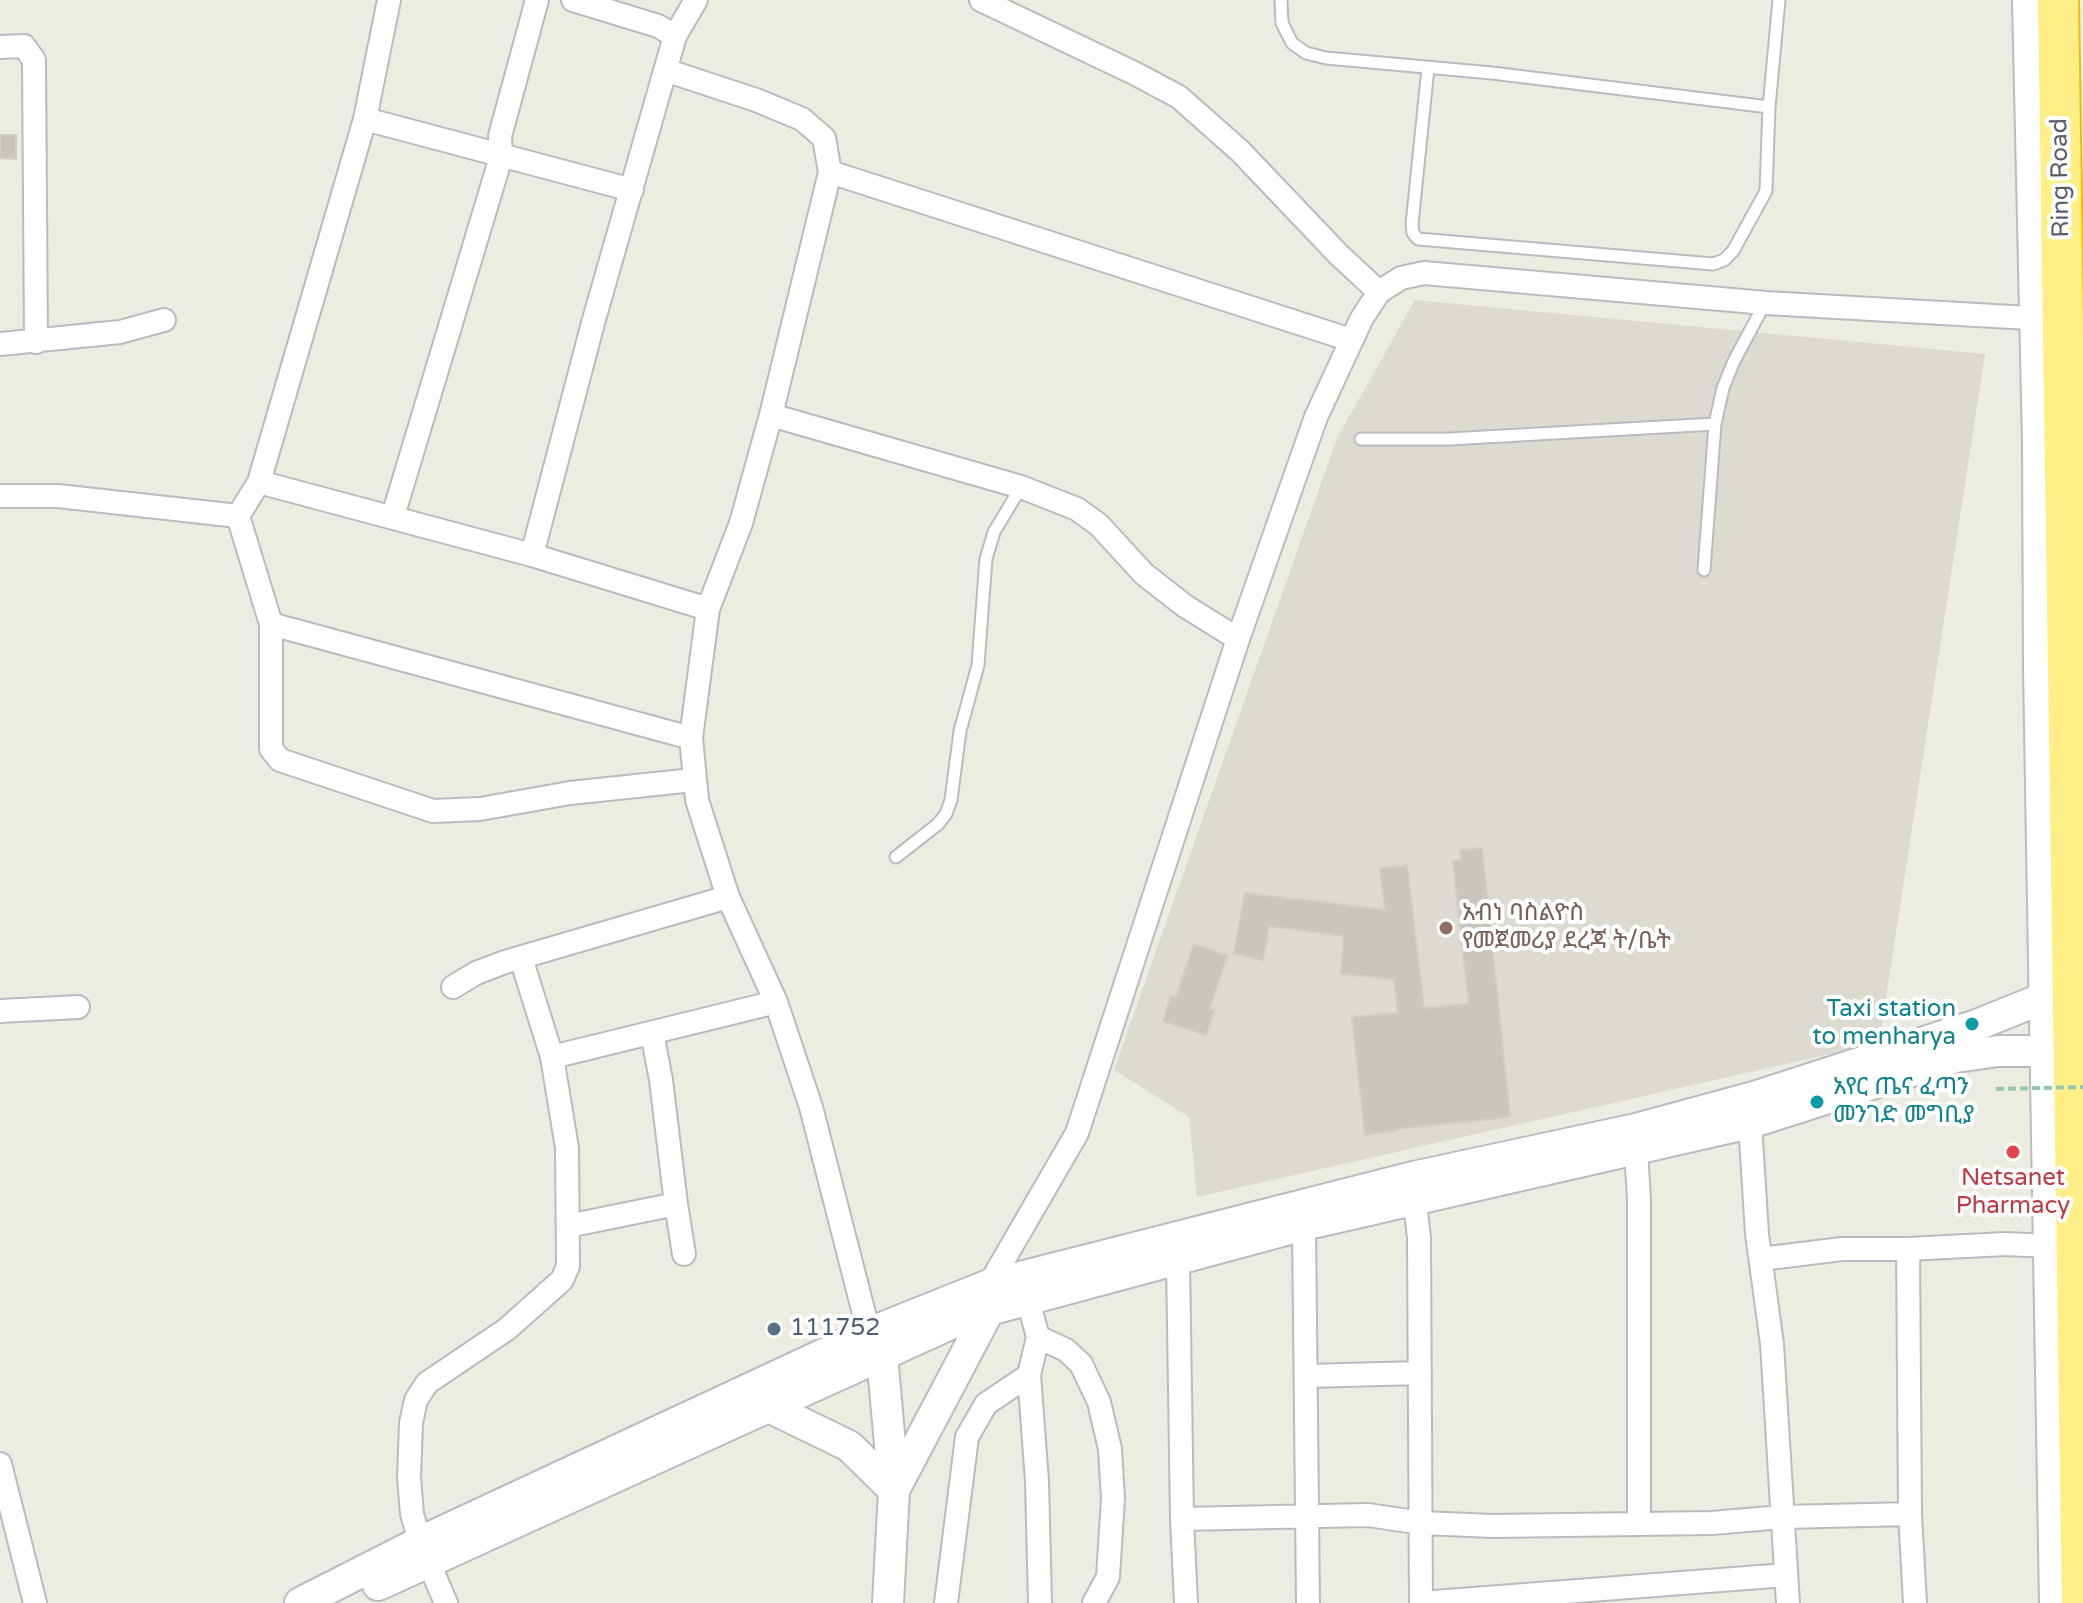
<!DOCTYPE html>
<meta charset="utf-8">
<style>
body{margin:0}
canvas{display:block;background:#edece1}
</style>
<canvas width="2083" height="1603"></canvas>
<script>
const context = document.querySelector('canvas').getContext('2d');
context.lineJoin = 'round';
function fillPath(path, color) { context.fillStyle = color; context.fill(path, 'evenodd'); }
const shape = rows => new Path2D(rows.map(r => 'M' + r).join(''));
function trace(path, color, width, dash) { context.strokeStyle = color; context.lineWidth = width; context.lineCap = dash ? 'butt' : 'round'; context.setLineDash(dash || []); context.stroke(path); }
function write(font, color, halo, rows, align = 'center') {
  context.font = font + ' "Varela Round","Noto Sans Ethiopic",sans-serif'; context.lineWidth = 8; context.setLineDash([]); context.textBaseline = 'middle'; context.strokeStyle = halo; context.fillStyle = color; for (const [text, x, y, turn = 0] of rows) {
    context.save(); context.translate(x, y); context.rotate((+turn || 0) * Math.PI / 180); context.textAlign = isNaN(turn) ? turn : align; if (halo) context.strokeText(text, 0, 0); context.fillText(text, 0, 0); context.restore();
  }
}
const education = shape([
 [1415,300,1985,354,1879,1043,1197,1197,1189,1117,1114,1070,1337,438]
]);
const building = shape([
 [0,135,16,135,16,159,0,158,0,135],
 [1482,848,1510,1117,1396,1129,1396,1131,1365,1135,1352,1017,1398,1013,1394,979,1341,974,1344,936,1269,926,1263,960,1234,954,1245,893,1385,910,1380,868,1407,865,1424,1008,1469,1004,1453,861,1462,860,1460,850,1482,848],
 [1194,944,1227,956,1209,1009,1214,1011,1206,1035,1163,1021,1171,996,1176,997,1194,944]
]);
const lane = shape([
 [1281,0,1282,23,1292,43,1306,53,1326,58,1492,73,1769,107],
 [1428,68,1412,224,1413,233,1418,239,1713,264,1724,260,1733,251,1766,191,1769,107,1779,0],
 [1361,439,1449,439,1715,424],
 [1704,570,1715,424,1723,388,1734,361,1765,303],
 [896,857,938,824,946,814,951,800,960,731,978,665,986,559,994,532,1021,487]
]);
const street = shape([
 [389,0,365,119,259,482,238,516,271,624,271,749,280,760,433,811,480,809,570,793,693,780],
 [573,0,658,26,675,36],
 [981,0,1136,74,1179,97,1240,151,1339,255,1379,292],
 [0,47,24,46,34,60,36,342],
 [665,70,756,100,802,119,824,138,830,172],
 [365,119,632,190],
 [0,344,120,332,164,320],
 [771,415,1021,487,1077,509,1099,525,1144,574,1185,606,1238,639],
 [259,482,532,555,708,609,691,738,697,800,728,897,776,1002,811,1107,869,1333],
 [0,496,58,496,238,516],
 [393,516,501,157,500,136,537,0],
 [532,555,593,323,675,36,696,0],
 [708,609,741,523,771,415,830,172,1351,340],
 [271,624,691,738],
 [453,987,476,973,505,962,728,897],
 [0,1011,78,1007],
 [652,1033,661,1080,676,1204],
 [552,1057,776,1002],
 [1750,1123,1757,1234,1772,1344,1788,1603],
 [1413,1185,1419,1238,1421,1603],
 [1304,1225,1308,1603],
 [568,1226,676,1204,684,1254],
 [1908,1249,2005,1244,2049,1246],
 [1761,1259,1842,1249,1908,1249,1910,1514,1915,1603],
 [1178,1260,1182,1519],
 [989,1293,989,1285,1077,1133,1238,639,1316,417,1362,318,1379,292,1401,278,1424,273,1766,303,2047,319],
 [1028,1300,1038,1337,1029,1375,1037,1481,1040,1603],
 [1038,1337,1066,1350,1081,1364,1099,1402,1110,1449,1113,1498,1108,1577,1094,1603],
 [1306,1376,1420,1373],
 [0,1464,35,1603],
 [1639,1524,1712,1523,1782,1517,1910,1514],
 [446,1603,420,1542,412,1514,409,1478,411,1423,416,1400,427,1383,507,1329,562,1280,568,1266,567,1148,552,1057,521,958],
 [946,1603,967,1437,986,1404,1029,1375],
 [1186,1603,1182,1519,1368,1515,1422,1523,1493,1526,1639,1524,1639,1199,1636,1150],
 [1421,1603,1786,1575]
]);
const secondary = shape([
 [2028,0,2038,443,2039,669,2055,1603],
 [882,1355,894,1490,888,1603],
 [769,1407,849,1446,894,1490,989,1310],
 [378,1585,882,1355,959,1320,989,1310,1304,1225,1750,1123,1956,1057,1998,1051,2047,1051],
 [300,1603,420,1542,869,1333,989,1285,1413,1177,1636,1129,1754,1097,1977,1025,2046,997]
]);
const highway = shape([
 [2058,0,2082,1603]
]);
const pathBridge = shape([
 [1996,1089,2083,1087]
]);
const markers = [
 [1446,928,8,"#8d6e63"],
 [1972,1024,8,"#0f9aa8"],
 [1817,1102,8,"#0f9aa8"],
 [2013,1152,8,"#e0444e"],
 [774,1329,8,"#5c6f8a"]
];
const streetNames = [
 ["Ring Road",2061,178,-91]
];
const educationNames = [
 ["አብነ ባስልዮስ",1462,914],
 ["የመጀመሪያ ደረጃ ት/ቤት",1462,942]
];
const cultureNames = [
 ["Taxi station",1956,1010],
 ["to menharya",1956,1038],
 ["አየር ጤና ፈጣን",1833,1088,"left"],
 ["መንገድ መግቢያ",1833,1116,"left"]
];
const healthNames = [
 ["Netsanet",2013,1179],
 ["Pharmacy",2013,1207]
];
const serviceNames = [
 ["111752",790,1329]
];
fillPath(education, '#dddbd0');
fillPath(building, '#c8c6be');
trace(building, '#d2cebf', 2);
trace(lane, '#b9bbc1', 15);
trace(street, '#b9bbc1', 26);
trace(secondary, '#babcc3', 34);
trace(highway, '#eec100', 44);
trace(lane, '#fff', 11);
trace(street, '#fff', 22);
trace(secondary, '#fff', 30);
trace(highway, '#ffef86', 40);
trace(pathBridge, '#95c7aa', 4, [8, 4]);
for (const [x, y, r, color] of markers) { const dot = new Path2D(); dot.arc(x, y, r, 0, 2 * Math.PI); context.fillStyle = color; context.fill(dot); trace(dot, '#fff', 3); }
write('24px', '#5a5d63', '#fff', streetNames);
write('24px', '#785e54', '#fff', educationNames, 'left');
write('24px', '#0d838f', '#fff', cultureNames, 'right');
write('24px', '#be3a42', '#fff', healthNames);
write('24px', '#4e5e75', '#fff', serviceNames, 'left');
</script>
